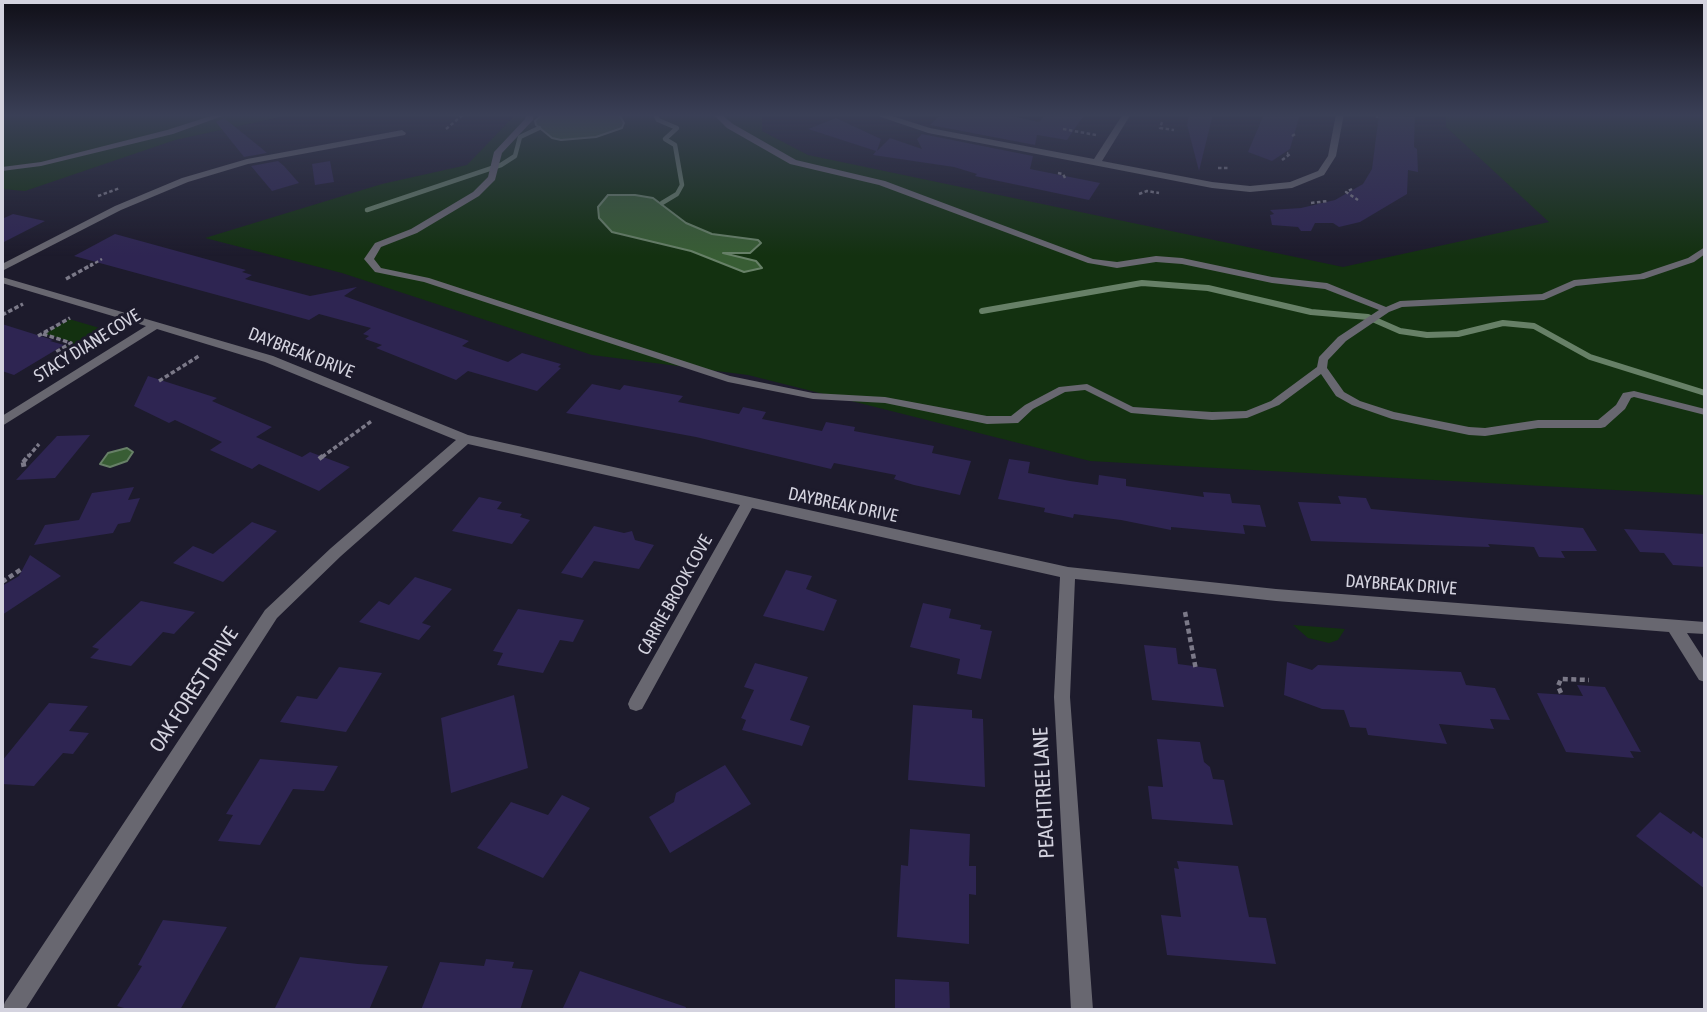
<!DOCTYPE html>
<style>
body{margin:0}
#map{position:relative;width:1707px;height:1012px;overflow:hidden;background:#1d1b2c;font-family:"Asap Condensed",sans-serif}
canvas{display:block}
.frame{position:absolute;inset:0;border:4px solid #d4d3df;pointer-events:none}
</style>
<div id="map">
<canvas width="1707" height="1012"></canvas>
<div class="frame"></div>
</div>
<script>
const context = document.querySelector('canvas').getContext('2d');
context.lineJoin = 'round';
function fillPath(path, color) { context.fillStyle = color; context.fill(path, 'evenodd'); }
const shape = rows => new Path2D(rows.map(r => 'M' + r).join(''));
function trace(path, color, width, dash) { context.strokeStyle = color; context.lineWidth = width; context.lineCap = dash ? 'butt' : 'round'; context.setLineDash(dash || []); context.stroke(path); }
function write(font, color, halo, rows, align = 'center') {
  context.font = font + ' "Asap Condensed",sans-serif'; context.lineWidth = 6; context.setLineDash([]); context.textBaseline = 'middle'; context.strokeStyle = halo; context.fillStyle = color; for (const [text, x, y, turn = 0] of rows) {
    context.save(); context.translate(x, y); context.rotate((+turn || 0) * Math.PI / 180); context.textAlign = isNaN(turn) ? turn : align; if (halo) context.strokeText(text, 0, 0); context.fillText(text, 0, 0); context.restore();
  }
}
const green = shape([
 [2,114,294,114,175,140,25,191,2,189],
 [516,114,762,114,762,131,808,155,1343,267,1549,222,1446,127,1446,114,1705,114,1705,495,1090,461,748,375,592,355,342,273,205,238,382,184,467,165],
 [69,319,103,329,105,337,83,353,65,348,73,342,45,334],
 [1293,625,1345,629,1338,640,1329,643,1308,638]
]);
const water = shape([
 [543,114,619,114,624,123,622,128,596,137,561,140,552,138,536,125,535,121,543,114],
 [608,195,635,195,653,198,686,223,712,234,758,240,761,243,750,253,723,253,756,261,762,268,744,272,691,251,612,232,599,218,598,207,608,195],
 [127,448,133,452,127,461,110,467,100,464,108,453,127,448]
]);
const streamFar1 = shape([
 [655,114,658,120,677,128,665,139,675,145,682,185,677,194,662,203],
 [367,210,501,165,515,156,520,137,539,128]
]);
const stream = shape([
 [982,311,1142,283,1208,288,1311,312,1368,317,1400,331,1427,335,1458,334,1503,323,1534,326,1590,357,1705,393]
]);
const building = shape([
 [941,114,1003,114,1039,122,1045,115,1085,114,1067,140,1037,135,1035,145,930,125],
 [1189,114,1213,114,1199,171,1187,125],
 [1264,114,1300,114,1290,149,1272,161,1248,152],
 [1379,114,1415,117,1414,147,1417,149,1418,172,1408,170,1407,194,1360,222,1339,227,1333,223,1315,223,1311,231,1301,231,1298,227,1272,225,1270,215,1274,214,1270,210,1301,208,1335,200,1363,184,1372,169],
 [224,118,260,147,267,153,244,157,216,122],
 [836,118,881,139,877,151,890,138,922,149,917,139,922,134,1033,156,1030,169,1100,183,1089,200,975,176,977,174,954,167,873,155,876,151,808,129],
 [278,161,284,166,299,183,272,191,251,166],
 [330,161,334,182,315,185,312,164],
 [13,214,45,221,2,243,2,219],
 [115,234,246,270,242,272,252,275,245,279,310,296,357,287,344,296,469,341,462,346,508,362,522,353,561,364,558,367,561,368,537,391,468,371,456,380,376,348,382,345,365,339,369,336,363,334,371,328,319,314,309,320,74,256],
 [2,324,53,340,50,341,64,345,14,375,2,371],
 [148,376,217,398,212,401,272,427,256,437,302,457,310,452,350,467,319,491,259,464,252,469,210,450,222,442,175,420,169,423,134,406],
 [592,384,620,390,624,385,683,396,678,402,739,414,743,407,766,412,762,419,822,431,826,422,855,427,854,431,934,446,932,453,971,461,960,495,914,485,894,479,896,475,834,463,831,469,696,437,566,413],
 [90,435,55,478,16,480,57,436],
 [1009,459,1030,462,1028,473,1070,481,1098,485,1099,475,1126,479,1126,486,1204,497,1203,492,1230,494,1232,503,1260,505,1266,527,1243,525,1245,534,1171,527,1171,530,1121,520,1074,514,1073,518,1044,512,1045,508,998,499],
 [134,487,128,500,140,498,130,522,118,524,113,533,34,545,45,525,79,520,92,493],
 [1338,496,1366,498,1371,509,1583,528,1597,551,1561,551,1565,558,1539,557,1534,547,1488,544,1490,547,1311,541,1298,502,1341,504],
 [479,497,502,502,497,509,522,514,520,517,530,520,512,544,452,531],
 [252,522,277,531,223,582,173,563,193,546,213,554],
 [594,526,624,533,632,531,635,540,654,545,639,569,594,561,582,578,561,573],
 [1624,529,1705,534,1705,567,1673,565,1664,553,1640,552],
 [30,555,61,576,2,615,2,586,19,576],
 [786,570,812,576,806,589,837,600,824,631,763,616],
 [415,577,452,589,422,623,431,626,419,640,359,622,379,601,389,605],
 [141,601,195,612,174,634,163,632,131,666,90,658,99,649,92,647],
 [923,603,951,609,949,618,981,625,980,629,992,631,981,679,957,674,960,659,910,647],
 [518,609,584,620,573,642,560,640,543,673,497,665,503,653,493,651],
 [1144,645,1176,648,1178,664,1216,669,1224,707,1152,700],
 [1287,662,1312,670,1318,665,1461,672,1466,685,1495,688,1510,720,1490,719,1494,729,1439,724,1447,744,1368,735,1366,728,1350,727,1344,710,1322,709,1284,695],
 [755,663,808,677,790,720,810,726,802,746,742,730,746,720,741,718,754,690,744,687],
 [339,667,382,673,346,732,280,722,297,696,317,699],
 [1577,685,1605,687,1641,752,1630,751,1634,758,1566,752,1537,693,1583,696],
 [514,695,528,768,451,793,441,718],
 [49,703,88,706,69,731,89,733,73,754,63,753,34,786,2,784,2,761],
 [913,705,972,710,972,718,983,719,985,787,908,780],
 [1157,739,1200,742,1204,762,1210,767,1213,779,1224,780,1233,825,1152,819,1148,786,1163,787],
 [260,759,338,766,324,791,293,789,260,845,218,841,233,815,226,814],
 [725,765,751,804,670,853,649,817,674,802,676,793],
 [562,795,590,808,543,878,477,848,511,802,548,815],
 [1660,812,1691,834,1693,831,1705,840,1705,889,1636,836],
 [910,829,970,834,969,866,976,866,976,895,969,894,969,944,897,937,901,865,908,866],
 [1177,861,1238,866,1249,917,1266,918,1276,964,1167,955,1161,915,1181,917,1174,868,1179,869],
 [163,920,227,927,180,1010,123,1010,124,1008,117,1006,142,966,138,965],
 [300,957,358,964,388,966,369,1010,274,1010],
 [486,959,514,962,512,968,533,970,520,1010,421,1010,440,962,484,966],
 [580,971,686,1007,685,1010,562,1010],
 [895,979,949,982,950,1010,895,1010]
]);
const pathFar2 = shape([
 [1377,118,1377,114,1382,115],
 [1162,122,1160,128,1174,130],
 [446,129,464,114],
 [1063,129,1096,135],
 [1292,136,1297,133],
 [1282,160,1290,154,1287,153],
 [1218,168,1230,168],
 [1058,173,1063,174,1066,180],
 [1352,189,1346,192,1358,200],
 [1139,194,1147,191,1159,193],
 [98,196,120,188],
 [1311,203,1328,201],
 [90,266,102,259]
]);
const pathFar1 = shape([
 [66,279,93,264],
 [2,315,23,304],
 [43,334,71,343,56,352],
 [38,336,70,318],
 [159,381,199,356],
 [28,457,39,444],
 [322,457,373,420]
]);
const path = shape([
 [319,459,324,455],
 [26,464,21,465,29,455],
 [2,582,23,568],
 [1185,612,1196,670],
 [1561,693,1558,686,1561,679,1589,680]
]);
const lane = shape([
 [217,114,228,114,173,134,41,166,2,171,2,167,41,162,167,130,217,114],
 [526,114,534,114,533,120,502,153,495,180,479,196,417,233,381,247,374,259,381,268,429,278,730,376,813,393,885,397,987,416,1011,416,1025,405,1059,387,1087,384,1133,407,1212,412,1246,411,1271,401,1317,367,1319,357,1338,337,1379,310,1325,289,1272,283,1182,264,1156,262,1117,268,1088,263,879,185,790,164,727,128,713,114,721,114,733,124,796,160,885,181,1093,259,1117,262,1156,256,1182,258,1272,277,1327,283,1386,307,1400,301,1542,294,1574,280,1640,274,1688,258,1705,247,1705,254,1694,262,1644,279,1576,286,1544,300,1402,307,1389,312,1346,341,1328,360,1327,368,1344,392,1360,401,1394,412,1469,427,1485,428,1538,420,1598,420,1616,405,1623,393,1634,391,1705,409,1705,415,1634,397,1631,398,1625,409,1605,427,1601,428,1538,428,1485,436,1469,435,1392,419,1352,405,1336,396,1321,374,1279,405,1247,418,1212,420,1131,413,1085,390,1065,392,1033,409,1018,423,987,424,885,403,813,399,728,382,424,282,375,272,364,259,375,243,411,229,473,192,488,177,494,152,525,119,526,114]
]);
const street = shape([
 [872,114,886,114,930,128,1094,159,1123,114,1131,114,1102,161,1212,182,1250,186,1290,182,1318,171,1328,156,1336,114,1344,114,1336,156,1324,175,1292,188,1250,192,1212,188,928,133,872,114],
 [402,130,406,133,405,135,248,164,188,182,121,210,2,271,2,264,115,206,182,178,247,159,402,130],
 [2,277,273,356,468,435,1068,567,1276,589,1705,622,1705,634,1687,633,1705,661,1705,682,1699,680,1669,632,1276,601,1075,579,1070,697,1093,1010,1071,1010,1054,697,1060,577,752,508,642,709,636,711,630,709,628,704,630,699,740,505,468,444,341,556,277,618,25,1010,2,1010,5,1002,265,610,331,548,456,440,265,362,157,329,2,426,2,416,146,326,2,283,2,277]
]);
const streetNames = [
 ["STACY DIANE COVE",87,346,-32],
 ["DAYBREAK DRIVE",301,353,21],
 ["DAYBREAK DRIVE",843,505,12],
 ["DAYBREAK DRIVE",1401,585,4],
 ["CARRIE BROOK COVE",675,595,-61]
];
const nearStreetnames = [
 ["OAK FOREST DRIVE",194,690,-57],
 ["PEACHTREE LANE",1044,793,-93]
];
fillPath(green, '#133110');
fillPath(water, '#385d34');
trace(water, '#678067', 2);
trace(streamFar1, '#678067', 4.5);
trace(stream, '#678067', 6);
fillPath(building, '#2e2552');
trace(pathFar2, '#7b7988', 2.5, [3.5, 2.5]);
trace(pathFar1, '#7b7988', 3.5, [4.5, 2.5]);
trace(path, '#7b7988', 4.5, [5, 3.5]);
fillPath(lane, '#686770');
fillPath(street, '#686770');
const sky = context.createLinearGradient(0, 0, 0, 256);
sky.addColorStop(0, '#100f18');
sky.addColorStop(0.45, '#3a3f56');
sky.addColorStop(1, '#3a3f5600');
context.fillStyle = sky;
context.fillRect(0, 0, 1707, 256);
write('18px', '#d4d3df', '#1d1b2c', streetNames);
write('21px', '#d4d3df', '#1d1b2c', nearStreetnames);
</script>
